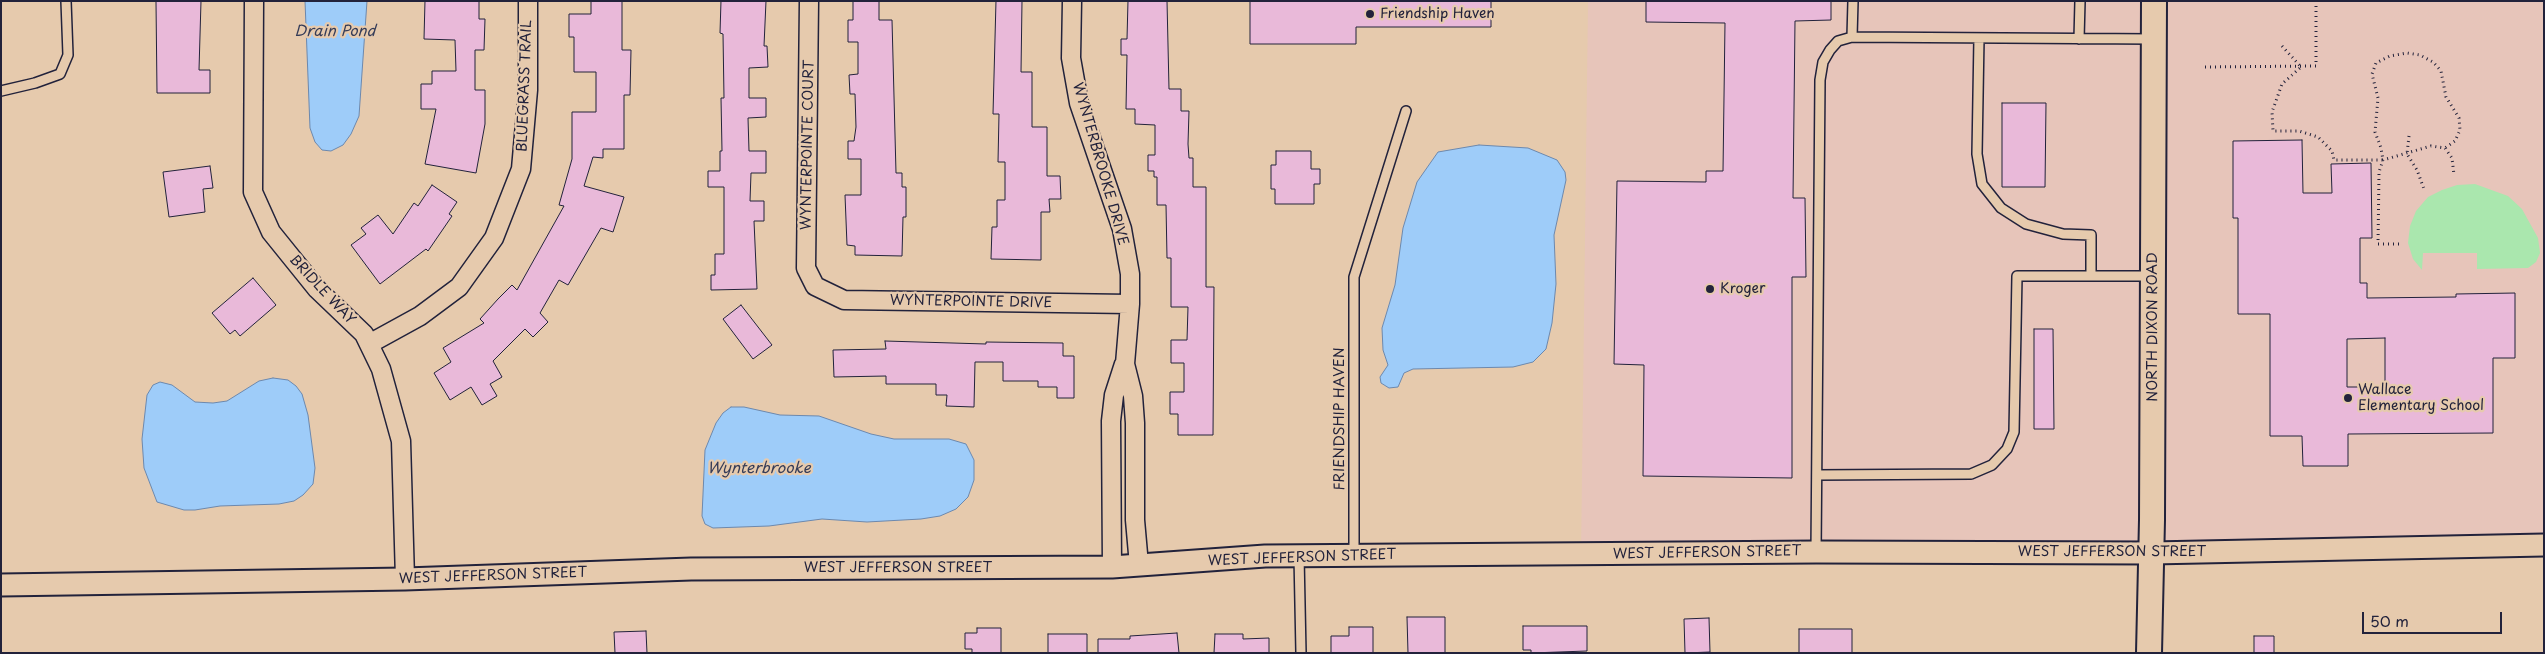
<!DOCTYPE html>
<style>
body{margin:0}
#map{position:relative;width:2545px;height:654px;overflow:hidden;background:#e6caad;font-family:"Playpen Sans",sans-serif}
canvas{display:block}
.frame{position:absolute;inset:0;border:2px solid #22223b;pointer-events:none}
.scale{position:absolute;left:2362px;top:612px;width:140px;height:22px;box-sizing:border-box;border:2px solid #22223b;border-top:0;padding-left:6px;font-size:15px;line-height:18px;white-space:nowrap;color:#22223b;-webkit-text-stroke:4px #e6caad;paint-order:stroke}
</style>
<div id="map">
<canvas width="2545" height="654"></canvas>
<div class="frame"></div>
<div class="scale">50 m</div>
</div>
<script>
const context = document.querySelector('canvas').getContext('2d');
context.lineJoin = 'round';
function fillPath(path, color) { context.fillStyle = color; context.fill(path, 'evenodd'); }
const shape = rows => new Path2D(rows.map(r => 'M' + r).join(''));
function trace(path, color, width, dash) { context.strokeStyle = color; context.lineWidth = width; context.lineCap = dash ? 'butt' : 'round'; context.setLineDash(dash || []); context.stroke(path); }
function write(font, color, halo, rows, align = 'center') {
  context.font = font + ' "Playpen Sans",sans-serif'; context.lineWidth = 4.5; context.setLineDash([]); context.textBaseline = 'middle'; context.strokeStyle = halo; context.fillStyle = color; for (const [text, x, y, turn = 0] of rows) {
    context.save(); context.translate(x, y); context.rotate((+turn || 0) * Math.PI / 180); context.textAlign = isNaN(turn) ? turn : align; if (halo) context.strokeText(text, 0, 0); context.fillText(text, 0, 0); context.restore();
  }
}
const built = shape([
 [1588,1,2544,1,2544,546,1581,555]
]);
const green = shape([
 [2475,184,2508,196,2522,209,2538,238,2540,253,2536,262,2528,268,2477,269,2477,253,2423,253,2422,270,2413,259,2408,243,2410,226,2416,211,2428,197,2442,190,2457,185]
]);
const water = shape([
 [305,1,367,1,359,116,351,134,343,145,331,151,322,150,315,142,310,128,305,1],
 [1479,145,1528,148,1557,160,1565,172,1566,180,1554,235,1556,284,1552,323,1546,349,1533,362,1513,367,1413,369,1404,373,1398,387,1389,388,1381,383,1380,377,1388,365,1383,350,1382,328,1395,285,1403,228,1417,182,1438,152,1479,145],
 [273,378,288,380,296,386,302,394,308,415,315,468,313,484,303,495,294,501,279,504,220,506,195,510,184,510,157,502,144,468,142,439,147,395,153,385,160,382,172,385,195,402,213,403,227,401,259,381,273,378],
 [731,407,744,407,780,415,819,416,871,434,894,439,949,439,966,444,974,460,974,480,968,497,956,509,940,516,921,519,867,522,822,519,769,526,713,528,705,524,702,516,705,450,716,423,723,413,731,407]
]);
const building = shape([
 [156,1,201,1,199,70,210,70,210,93,157,93,156,1],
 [425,1,479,1,479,19,485,19,484,50,475,50,475,90,485,90,485,124,476,173,425,164,436,109,421,109,421,84,432,84,432,71,456,71,455,40,424,39,425,1],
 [591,1,622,1,622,50,631,50,630,95,624,95,624,149,603,149,603,158,593,157,584,186,624,197,613,232,601,228,568,285,559,280,540,313,548,322,533,337,525,329,493,361,502,377,490,384,497,396,482,405,471,387,450,400,434,373,451,362,443,348,484,323,480,319,498,299,512,285,517,290,564,206,559,205,572,159,572,112,596,112,596,72,574,72,574,37,569,37,569,14,591,14,591,1],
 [721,1,766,1,764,46,767,46,768,67,749,68,749,98,766,98,766,117,748,118,749,151,766,151,766,173,751,173,750,201,764,201,764,221,754,221,757,289,711,290,711,275,715,275,715,254,724,254,724,187,708,187,708,171,720,171,720,151,722,151,721,98,724,98,723,34,720,33,721,1],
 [853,1,879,1,879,20,892,20,896,173,902,173,902,187,906,187,906,217,903,217,902,256,855,255,855,246,847,245,845,195,861,195,861,159,848,159,848,141,854,141,856,127,855,94,850,94,849,75,858,74,858,42,848,42,848,20,853,20,853,1],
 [996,1,1022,1,1021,72,1032,72,1032,127,1047,127,1047,176,1060,176,1061,199,1049,199,1050,212,1041,212,1041,260,991,259,992,227,997,227,997,200,1005,200,1005,162,998,162,999,114,993,114,996,1],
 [1128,1,1167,1,1169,89,1181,89,1181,111,1189,111,1188,144,1189,158,1193,158,1193,187,1206,187,1206,287,1214,287,1213,435,1178,435,1178,414,1170,414,1170,392,1184,392,1184,363,1171,363,1171,340,1187,340,1188,307,1171,307,1171,258,1167,258,1166,205,1157,205,1157,177,1154,177,1154,171,1148,171,1148,155,1155,155,1155,125,1135,124,1135,109,1126,109,1127,55,1121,55,1121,39,1127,39,1128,1],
 [1250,1,1491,1,1491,27,1356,27,1356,44,1250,44,1250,1],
 [1646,1,1831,1,1831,20,1795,21,1793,198,1805,198,1806,277,1792,277,1792,478,1643,476,1644,365,1614,364,1617,181,1706,182,1706,171,1723,171,1725,23,1646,22,1646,1],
 [2002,103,2046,103,2045,187,2002,187,2002,103],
 [2302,140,2303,193,2332,193,2331,164,2371,163,2372,238,2360,238,2360,283,2367,283,2367,298,2456,297,2456,294,2515,293,2515,358,2493,358,2493,433,2348,434,2348,466,2303,466,2302,436,2270,436,2270,314,2238,314,2238,218,2233,218,2233,141,2302,140],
 [2385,338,2385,387,2347,387,2347,339,2385,338],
 [1276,151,1311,151,1311,169,1320,169,1320,184,1314,184,1314,204,1275,204,1275,189,1271,189,1271,165,1276,165,1276,151],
 [210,166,213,188,203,189,205,212,169,217,163,172,210,166],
 [432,185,457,202,449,214,452,216,428,251,426,249,380,284,351,245,366,234,361,228,378,215,393,234,414,203,418,206,432,185],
 [253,278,276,305,240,336,235,330,230,334,212,313,253,278],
 [741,305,772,345,753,359,723,319,741,305],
 [2034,329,2053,329,2054,429,2034,429,2034,329],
 [885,341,986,344,986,342,1063,343,1063,356,1074,356,1074,398,1057,398,1057,387,1038,387,1038,381,1003,381,1003,362,975,362,974,407,946,406,947,395,936,395,936,384,886,384,886,376,834,377,833,350,886,349,885,341],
 [1407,617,1445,617,1445,653,1408,653,1407,617],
 [1709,618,1710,652,1685,653,1684,619,1709,618],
 [1523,626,1587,626,1587,651,1531,653,1531,650,1523,650,1523,626],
 [1349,627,1373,627,1373,653,1331,653,1331,636,1349,636,1349,627],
 [977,628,1001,628,1001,653,972,653,972,649,965,649,965,633,977,633,977,628],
 [1799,629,1852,629,1852,653,1799,653,1799,629],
 [646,631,647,653,615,653,614,632,646,631],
 [1177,633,1179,653,1098,653,1098,639,1130,639,1130,636,1177,633],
 [1048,634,1087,634,1087,653,1048,653,1048,634],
 [1215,634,1243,634,1243,639,1269,638,1269,653,1214,653,1215,634],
 [2254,636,2274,636,2274,653,2254,653,2254,636]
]);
const path = shape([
 [2282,46,2301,67,2282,84,2272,112,2273,131,2299,131,2318,137,2332,151,2334,160,2383,160,2381,148,2375,132,2378,98,2372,74,2376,63,2390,56,2407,53,2420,55,2433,62,2441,71,2446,97,2459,118,2460,130,2455,141,2445,148],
 [2205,67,2316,66,2316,1],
 [2409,136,2407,154,2417,170,2424,189],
 [2399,244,2378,244,2379,172,2383,160,2431,146,2445,148,2452,158,2454,175]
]);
const service = shape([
 [1852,37,1853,1],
 [1979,38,1977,154,1982,184,2001,208,2026,224,2063,234,2091,235,2091,276],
 [2079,39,2080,1],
 [1,91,35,83,60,74,68,55,66,1],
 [1817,475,1971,474,1992,465,2007,449,2014,432,2017,276,2153,276],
 [1816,552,1820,80,1823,62,1830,50,1838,41,1852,37,2153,39],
 [1354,554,1354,277,1406,111],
 [1299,556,1301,653]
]);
const minor = shape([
 [254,1,253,192,271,232,317,289,364,334,381,369,401,441,405,579],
 [809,1,806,268,815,286,844,300,1130,304],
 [1072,1,1071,58,1079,103,1122,229,1130,274,1130,304,1125,364,1133,396,1135,423,1135,520,1139,565],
 [369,344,420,316,459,287,494,238,521,169,528,90,528,1],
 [1112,567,1111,421,1114,395,1124,364]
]);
const tertiary = shape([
 [1,585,405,579,691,569,1112,567,1265,556,1816,552,2152,553,2544,545]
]);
const secondary = shape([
 [2149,653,2152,520,2154,1]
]);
const markers = [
 [1370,14,5,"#22223b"],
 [1710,289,5,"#22223b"],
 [2348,398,5,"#22223b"]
];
const poiNames = [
 ["Friendship Haven",1380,14],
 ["Kroger",1720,289],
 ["Wallace",2358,390],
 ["Elementary School",2358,406]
];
const streetNames = [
 ["BLUEGRASS TRAIL",525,86,-88],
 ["WYNTERPOINTE COURT",808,145,-89],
 ["WYNTERBROOKE DRIVE",1100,164,74],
 ["BRIDLE WAY",322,290,47],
 ["WYNTERPOINTE DRIVE",971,302,1],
 ["NORTH DIXON ROAD",2153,327,-90],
 ["FRIENDSHIP HAVEN",1340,419,-90],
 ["WEST JEFFERSON STREET",2112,552],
 ["WEST JEFFERSON STREET",1707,553,-1],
 ["WEST JEFFERSON STREET",1302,558,-2],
 ["WEST JEFFERSON STREET",898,568],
 ["WEST JEFFERSON STREET",493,576,-2]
];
const waterNames = [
 ["Drain Pond",335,32],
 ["Wynterbrooke",759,469]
];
fillPath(built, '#e7c5ba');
fillPath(green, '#aae7ae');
fillPath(water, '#9eccf9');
trace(water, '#6c88ad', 1);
fillPath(building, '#e9b9d9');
trace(building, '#22223b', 1);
trace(service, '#22223b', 12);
trace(minor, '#22223b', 21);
trace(tertiary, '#22223b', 25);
trace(secondary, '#22223b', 28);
trace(path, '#22223b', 3, [1, 4]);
trace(service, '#e6caad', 9);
trace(minor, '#e6caad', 18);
trace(tertiary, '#e6caad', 21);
trace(secondary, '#e6caad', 24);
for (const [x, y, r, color] of markers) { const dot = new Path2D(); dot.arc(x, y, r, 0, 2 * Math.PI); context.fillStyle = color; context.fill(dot); trace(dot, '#e6caad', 2); }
write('14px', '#22223b', '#e6caad', poiNames, 'left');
write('14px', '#22223b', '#e6caad', streetNames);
write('italic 15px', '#353c58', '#e6caad', waterNames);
</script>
